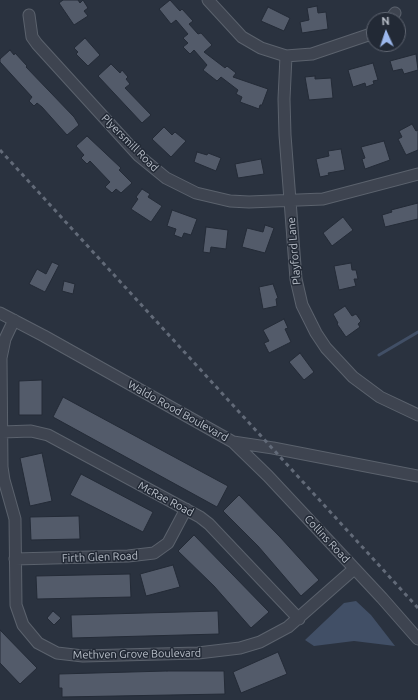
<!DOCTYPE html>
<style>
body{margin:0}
#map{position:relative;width:418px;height:700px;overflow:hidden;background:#2a323f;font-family:Ubuntu,sans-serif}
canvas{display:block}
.north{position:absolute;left:366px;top:12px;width:40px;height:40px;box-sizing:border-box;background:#222935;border:1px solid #5f6571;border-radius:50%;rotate:357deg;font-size:11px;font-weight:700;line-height:16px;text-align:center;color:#bac0ca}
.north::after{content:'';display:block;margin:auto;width:14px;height:18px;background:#9cb8ed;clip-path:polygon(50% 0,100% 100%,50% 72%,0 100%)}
</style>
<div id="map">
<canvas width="418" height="700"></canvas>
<div class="north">N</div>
</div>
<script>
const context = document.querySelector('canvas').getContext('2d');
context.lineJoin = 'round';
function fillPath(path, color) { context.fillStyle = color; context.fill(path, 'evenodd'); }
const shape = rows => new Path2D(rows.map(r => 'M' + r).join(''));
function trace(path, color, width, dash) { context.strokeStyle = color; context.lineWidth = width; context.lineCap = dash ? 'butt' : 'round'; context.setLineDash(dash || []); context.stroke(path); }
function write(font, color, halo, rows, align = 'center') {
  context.font = font + ' Ubuntu,sans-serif'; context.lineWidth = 3; context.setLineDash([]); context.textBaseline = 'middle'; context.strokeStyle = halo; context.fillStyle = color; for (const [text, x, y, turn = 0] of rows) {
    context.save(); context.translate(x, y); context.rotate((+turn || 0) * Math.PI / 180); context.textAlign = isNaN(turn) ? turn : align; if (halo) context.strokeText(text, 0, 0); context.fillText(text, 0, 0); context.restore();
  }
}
const water = shape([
 [356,601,371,615,395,646,354,641,314,646,305,640,344,603]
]);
const stream = shape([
 [379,355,418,332]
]);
const building = shape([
 [63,0,78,0,80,3,83,0,88,8,84,11,88,16,74,25,59,3,63,0],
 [170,0,180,11,182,9,193,21,189,24,198,34,201,33,212,45,204,52,225,68,227,66,236,73,233,77,268,89,262,105,260,105,259,109,240,102,242,97,236,94,238,90,221,77,217,81,203,70,207,65,194,50,190,54,183,47,188,43,183,38,188,34,176,20,171,24,159,9,170,0],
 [317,6,318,13,326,12,328,29,302,33,300,22,309,20,307,8,317,6],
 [268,7,290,18,284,31,261,21,268,7],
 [85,38,100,55,88,66,76,54,78,52,74,48,85,38],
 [10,50,14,55,15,53,27,66,26,67,74,117,79,125,67,135,42,107,37,103,34,106,29,101,32,97,0,62,0,59,10,50],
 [416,54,418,70,404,74,402,69,393,71,390,61,416,54],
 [373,63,378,80,373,81,374,84,366,87,365,83,353,87,348,70,373,63],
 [111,64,120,73,122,70,128,77,126,79,130,84,125,88,151,115,142,123,98,76,111,64],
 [315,76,315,79,331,78,333,98,309,100,305,77,315,76],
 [412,124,416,131,418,130,418,150,406,155,398,139,402,137,399,131,412,124],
 [164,127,172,135,175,132,186,141,171,157,152,139,164,127],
 [87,136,121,168,119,170,132,183,121,193,116,189,112,193,105,187,110,182,90,161,87,164,81,158,84,155,76,146,87,136],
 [384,141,390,160,365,169,362,159,365,158,361,147,384,141],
 [341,149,345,170,328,173,329,175,320,177,316,159,329,156,328,151,341,149],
 [197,152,207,155,208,153,221,158,216,171,194,162,197,152],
 [261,159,264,174,238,178,235,164,261,159],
 [142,189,150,194,148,197,162,206,151,222,131,209,138,199,136,197,142,189],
 [418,203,418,219,385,227,382,215,392,212,391,210,418,203],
 [172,210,197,219,191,235,184,233,182,238,174,235,176,229,167,226,172,210],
 [343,217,353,230,332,246,323,233,343,217],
 [265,225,274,228,265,253,242,247,247,228,263,232,265,225],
 [206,227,228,230,226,249,211,247,210,253,203,252,206,227],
 [52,262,59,265,45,292,29,284,37,269,46,274,52,262],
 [351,263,352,270,356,270,358,279,354,279,356,286,339,290,334,266,351,263],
 [64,281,75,284,73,294,62,291,64,281],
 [273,284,278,298,276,299,277,306,263,309,259,287,273,284],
 [345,306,352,316,356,314,361,321,358,324,360,327,346,337,337,324,338,323,333,314,345,306],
 [284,319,288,328,285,329,291,342,269,353,264,343,269,341,263,330,284,319],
 [300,353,314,372,304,380,289,362,300,353],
 [42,380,42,415,19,415,19,381,42,380],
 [63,397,228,486,217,507,53,417,63,397],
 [42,453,52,501,30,506,20,458,42,453],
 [81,474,153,512,143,532,70,495,81,474],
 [239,495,280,537,319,580,301,596,258,546,223,511,239,495],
 [79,516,80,539,31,540,30,517,79,516],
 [194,535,269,612,251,628,214,586,178,551,194,535],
 [173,565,180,587,146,596,140,574,173,565],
 [130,574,131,597,37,599,36,576,130,574],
 [53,611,61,618,54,625,47,618,53,611],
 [218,611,219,634,72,638,71,615,218,611],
 [0,630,37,668,20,684,0,663,0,630],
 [278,652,287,674,241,693,233,672,278,652],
 [167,671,224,671,225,694,62,697,62,688,59,688,59,674,167,671]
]);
const minor = shape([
 [208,0,242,37,261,48,286,56,312,54,374,33],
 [29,15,32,37,37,44,139,156,166,178,196,193,230,201,249,202,323,199,418,174],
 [390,20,395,13],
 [286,56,284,99,285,135,296,279,302,305,316,333,326,348,353,377,380,397,418,415],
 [0,313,44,336,233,442,273,448,418,476],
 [14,320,5,339,1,358,2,467,4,480,15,519,16,605,23,625,38,643,57,653,83,656,198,653,240,648,260,642,288,627,354,569],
 [2,432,31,431,48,435,200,517,209,524,299,619],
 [233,442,268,476,382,598,418,639],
 [15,559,128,556,154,553,168,543,186,509]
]);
const rail = shape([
 [0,150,418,608]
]);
const streetNames = [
 ["Plyersmill Road",130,143,45],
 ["Playford Lane",294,251,-95],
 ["Waldo Rood Boulevard",178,411,29],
 ["McRae Road",166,499,28],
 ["Collins Road",327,539,47],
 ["Firth Glen Road",100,557,-2],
 ["Methven Grove Boulevard",137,654,-1]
];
fillPath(water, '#414f66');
trace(stream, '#414f66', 3);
fillPath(building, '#535b6a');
trace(building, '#242b37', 1);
trace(minor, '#5b626d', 13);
trace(minor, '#3e4450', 11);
trace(rail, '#626a78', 3, [4, 4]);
write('11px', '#bac0ca', '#222935', streetNames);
</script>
